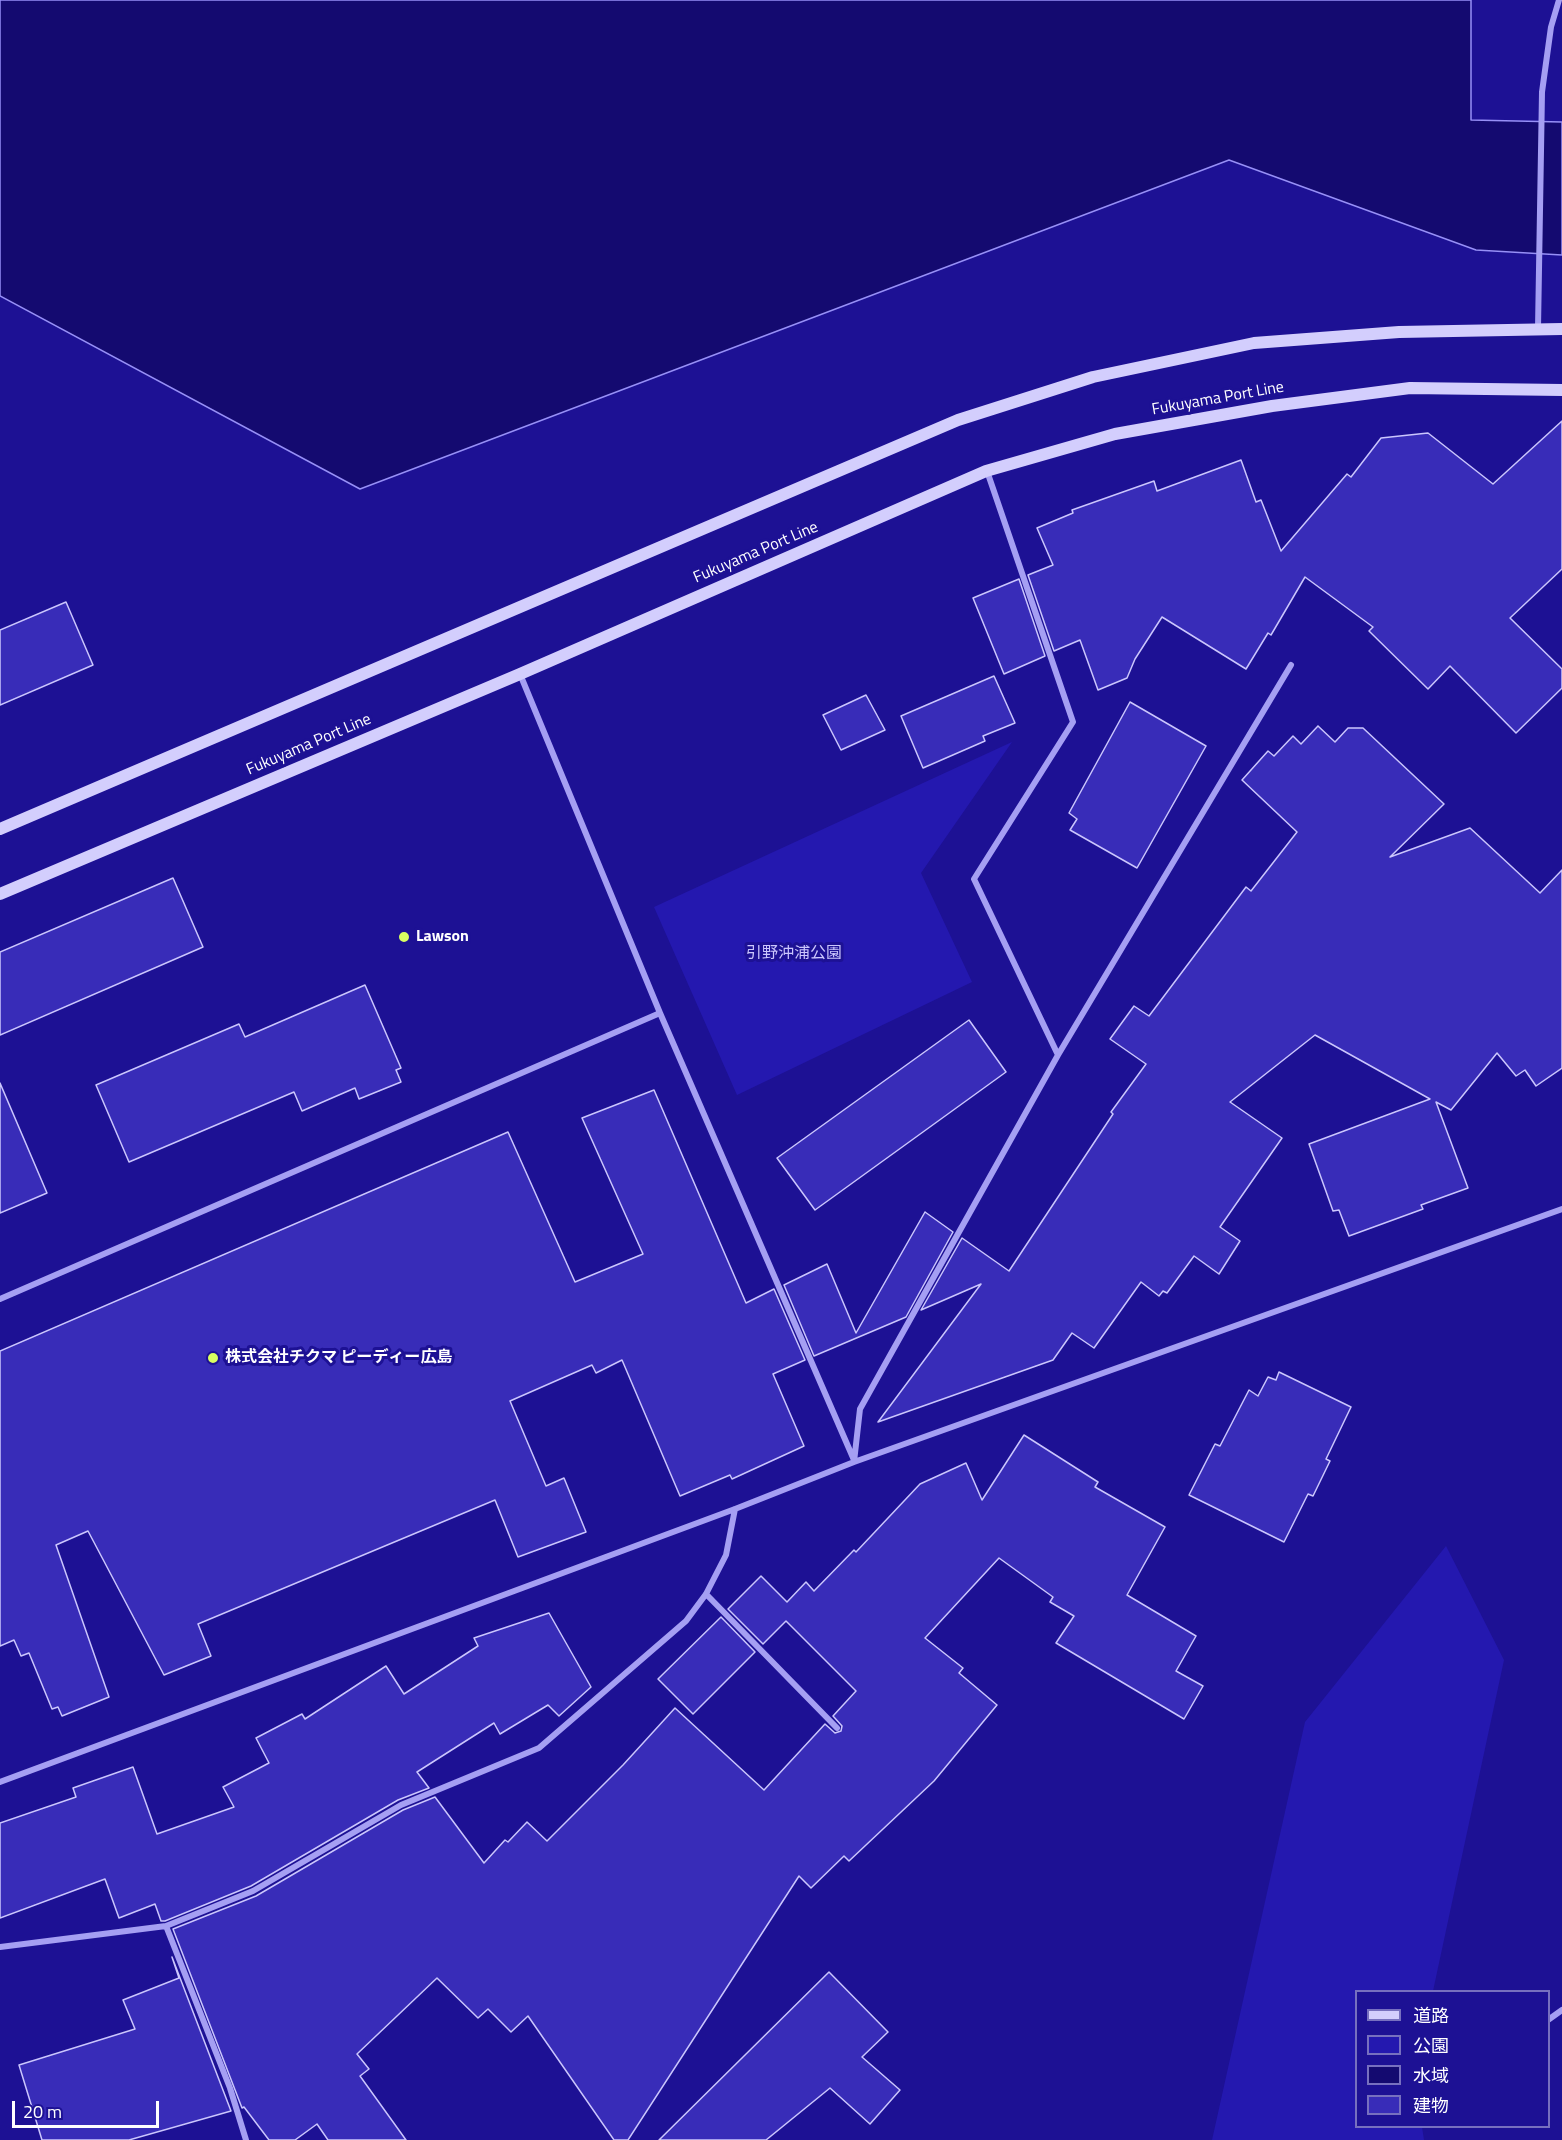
<!DOCTYPE html>
<meta charset="utf-8">
<style>
body{margin:0}
#map{position:relative;width:1562px;height:2140px;overflow:hidden;background:#1d1194;font-family:"Titillium Web","Noto Sans JP",sans-serif}
canvas{display:block}
.legend{position:absolute;left:1355px;top:1990px;width:195px;height:138px;box-sizing:border-box;background:#1d1194;border:2px solid #7770bf;margin:0;padding:8px 10px;list-style:none;font-size:18px;color:#fff}
.legend li{display:flex;align-items:center;gap:12px;height:30px}
.legend b{width:30px;border:2px solid #7770bf}
.scale{position:absolute;left:12px;top:2101px;width:147px;height:27px;box-sizing:border-box;border:3px solid #fff;border-top:0;padding-left:8px;font-size:18px;line-height:21px;white-space:nowrap;color:#fff;-webkit-text-stroke:4px #1d1194;paint-order:stroke}
</style>
<div id="map">
<canvas width="1562" height="2140"></canvas>
<ul class="legend">
<li><b style="height:8px;background:#d3cefd"></b>道路</li>
<li><b style="height:16px;background:#2418af"></b>公園</li>
<li><b style="height:16px;background:#140a70"></b>水域</li>
<li><b style="height:16px;background:#382cb8"></b>建物</li>
</ul>
<div class="scale">20 m</div>
</div>
<script>
const context = document.querySelector('canvas').getContext('2d');
context.lineJoin = 'round';
function fillPath(path, color) { context.fillStyle = color; context.fill(path, 'evenodd'); }
const shape = rows => new Path2D(rows.map(r => 'M' + r).join(''));
function trace(path, color, width, dash) { context.strokeStyle = color; context.lineWidth = width; context.lineCap = dash ? 'butt' : 'round'; context.setLineDash(dash || []); context.stroke(path); }
function write(font, color, halo, rows, align = 'center') {
  context.font = font + ' "Titillium Web","Noto Sans JP",sans-serif'; context.lineWidth = 6; context.setLineDash([]); context.textBaseline = 'middle'; context.strokeStyle = halo; context.fillStyle = color; for (const [text, x, y, turn = 0] of rows) {
    context.save(); context.translate(x, y); context.rotate((+turn || 0) * Math.PI / 180); context.textAlign = isNaN(turn) ? turn : align; if (halo) context.strokeText(text, 0, 0); context.fillText(text, 0, 0); context.restore();
  }
}
const green = shape([
 [1012,742,921,873,972,982,737,1095,654,907],
 [1446,1546,1504,1660,1433,1991,1356,1992,1356,2126,1422,2127,1424,2140,1212,2140,1305,1722]
]);
const water = shape([
 [0,0,1471,0,1471,120,1562,122,1562,255,1476,250,1229,160,360,489,0,296,0,0]
]);
const building = shape([
 [1562,421,1562,569,1510,618,1562,669,1562,688,1516,733,1450,666,1428,689,1369,631,1373,627,1305,577,1271,635,1268,633,1246,669,1162,617,1135,659,1127,678,1098,690,1080,640,1054,651,1028,575,1053,565,1037,528,1073,513,1072,510,1154,481,1157,491,1241,460,1256,502,1261,500,1281,551,1347,474,1351,477,1381,438,1428,433,1493,484,1562,421],
 [1019,579,1045,656,1004,674,973,598,1019,579],
 [66,602,93,665,0,705,0,630,66,602],
 [994,676,1015,723,983,736,985,741,923,768,901,716,994,676],
 [866,695,885,730,841,750,823,715,866,695],
 [1130,702,1206,746,1137,868,1070,830,1077,819,1069,813,1130,702],
 [1318,726,1335,742,1348,728,1363,728,1444,804,1390,857,1470,828,1540,893,1562,870,1562,1068,1536,1086,1525,1070,1516,1076,1497,1053,1451,1110,1436,1102,1468,1188,1421,1205,1423,1209,1349,1236,1339,1210,1333,1211,1309,1144,1430,1099,1315,1035,1230,1102,1282,1138,1220,1227,1240,1241,1219,1274,1194,1256,1167,1293,1163,1291,1159,1296,1141,1282,1094,1348,1072,1333,1053,1360,878,1422,981,1284,921,1310,962,1238,1009,1271,1113,1114,1111,1112,1146,1064,1110,1039,1134,1006,1149,1016,1246,887,1251,891,1297,832,1242,780,1268,751,1274,756,1293,736,1301,744,1318,726],
 [173,878,203,947,0,1035,0,952,173,878],
 [365,985,401,1068,396,1070,401,1082,359,1099,355,1088,302,1111,294,1092,129,1162,96,1085,239,1024,245,1037,365,985],
 [969,1020,1006,1072,815,1210,777,1158,969,1020],
 [0,1083,47,1193,0,1213,0,1083],
 [654,1090,746,1303,774,1289,805,1360,773,1374,804,1446,732,1479,730,1475,680,1496,622,1360,596,1373,592,1365,510,1401,546,1486,564,1478,586,1532,518,1557,495,1500,198,1624,211,1656,164,1675,88,1531,56,1545,109,1697,62,1716,58,1707,52,1709,29,1653,21,1656,14,1640,0,1646,0,1351,508,1132,575,1282,643,1254,582,1118,654,1090],
 [925,1212,953,1232,906,1317,814,1356,784,1285,827,1264,856,1333,925,1212],
 [1279,1372,1351,1407,1326,1459,1330,1461,1313,1496,1308,1494,1284,1542,1189,1495,1215,1444,1220,1446,1249,1390,1258,1396,1268,1377,1276,1380,1279,1372],
 [1024,1435,1098,1482,1095,1487,1165,1527,1127,1595,1196,1636,1176,1671,1203,1686,1184,1719,1056,1643,1074,1616,1050,1602,1053,1597,999,1558,925,1638,963,1668,959,1673,997,1705,934,1781,849,1861,844,1856,811,1888,799,1876,628,2140,614,2140,528,2016,511,2032,488,2009,478,2018,437,1978,357,2054,369,2069,360,2076,406,2140,328,2140,317,2124,295,2140,269,2140,244,2107,242,2108,173,1929,256,1896,403,1810,435,1797,484,1863,505,1840,508,1842,527,1822,547,1841,623,1765,675,1708,764,1790,825,1724,835,1733,841,1731,842,1726,833,1716,856,1691,786,1621,763,1644,728,1609,761,1576,787,1602,806,1582,814,1591,854,1550,856,1552,920,1484,966,1463,982,1500,1024,1435],
 [549,1613,591,1687,559,1716,548,1705,500,1734,494,1723,417,1772,429,1788,398,1800,251,1886,165,1921,161,1921,155,1904,119,1918,105,1879,0,1918,0,1823,76,1797,73,1788,133,1767,157,1834,234,1807,223,1787,269,1763,256,1738,302,1714,305,1719,386,1666,404,1694,478,1646,474,1638,549,1613],
 [721,1617,755,1652,693,1714,658,1679,721,1617],
 [172,1957,231,2111,129,2140,42,2140,19,2065,135,2029,123,2000,179,1978,172,1957],
 [829,1972,888,2032,862,2057,900,2090,870,2124,830,2088,766,2140,659,2140,829,1972]
]);
const minor = shape([
 [1538,328,1542,92,1551,27,1559,0],
 [987,471,1073,722,974,879,1058,1055],
 [520,674,660,1013,854,1460],
 [0,1299,660,1013],
 [854,1462,860,1409,1058,1055,1291,665],
 [706,1594,837,1728],
 [0,1782,735,1509,854,1462,1562,1209],
 [166,1926,230,2088,246,2140],
 [0,1947,166,1926,253,1891,401,1805,539,1748,686,1621,706,1594,726,1555,735,1509],
 [1548,2020,1562,2010]
]);
const secondary = shape([
 [0,829,958,420,1093,377,1254,343,1399,332,1562,329],
 [0,894,520,674,986,471,1115,434,1272,406,1410,388,1562,390]
]);
const markers = [
 [404,937,6,"#d9ff61"],
 [213,1358,6,"#d9ff61"]
];
const streetNames = [
 ["Fukuyama Port Line",1218,399,-10],
 ["Fukuyama Port Line",756,553,-23],
 ["Fukuyama Port Line",309,745,-23]
];
const poiNames = [
 ["Lawson",416,937],
 ["株式会社チクマ ピーディー広島",225,1358]
];
const parkNames = [
 ["引野沖浦公園",794,954]
];
fillPath(green, '#2418af');
fillPath(water, '#140a70');
trace(water, '#9790f7', 1.5);
fillPath(building, '#382cb8');
trace(building, '#cbc6fd', 1.5);
trace(minor, '#a59ff3', 6);
trace(secondary, '#d3cefd', 12);
for (const [x, y, r, color] of markers) { const dot = new Path2D(); dot.arc(x, y, r, 0, 2 * Math.PI); context.fillStyle = color; context.fill(dot); trace(dot, '#1d1194', 2); }
write('16px', '#fff', '#1d1194', streetNames);
write('bold 16px', '#fff', '#1d1194', poiNames, 'left');
write('16px', '#cbc6fd', '#1d1194', parkNames);
</script>
